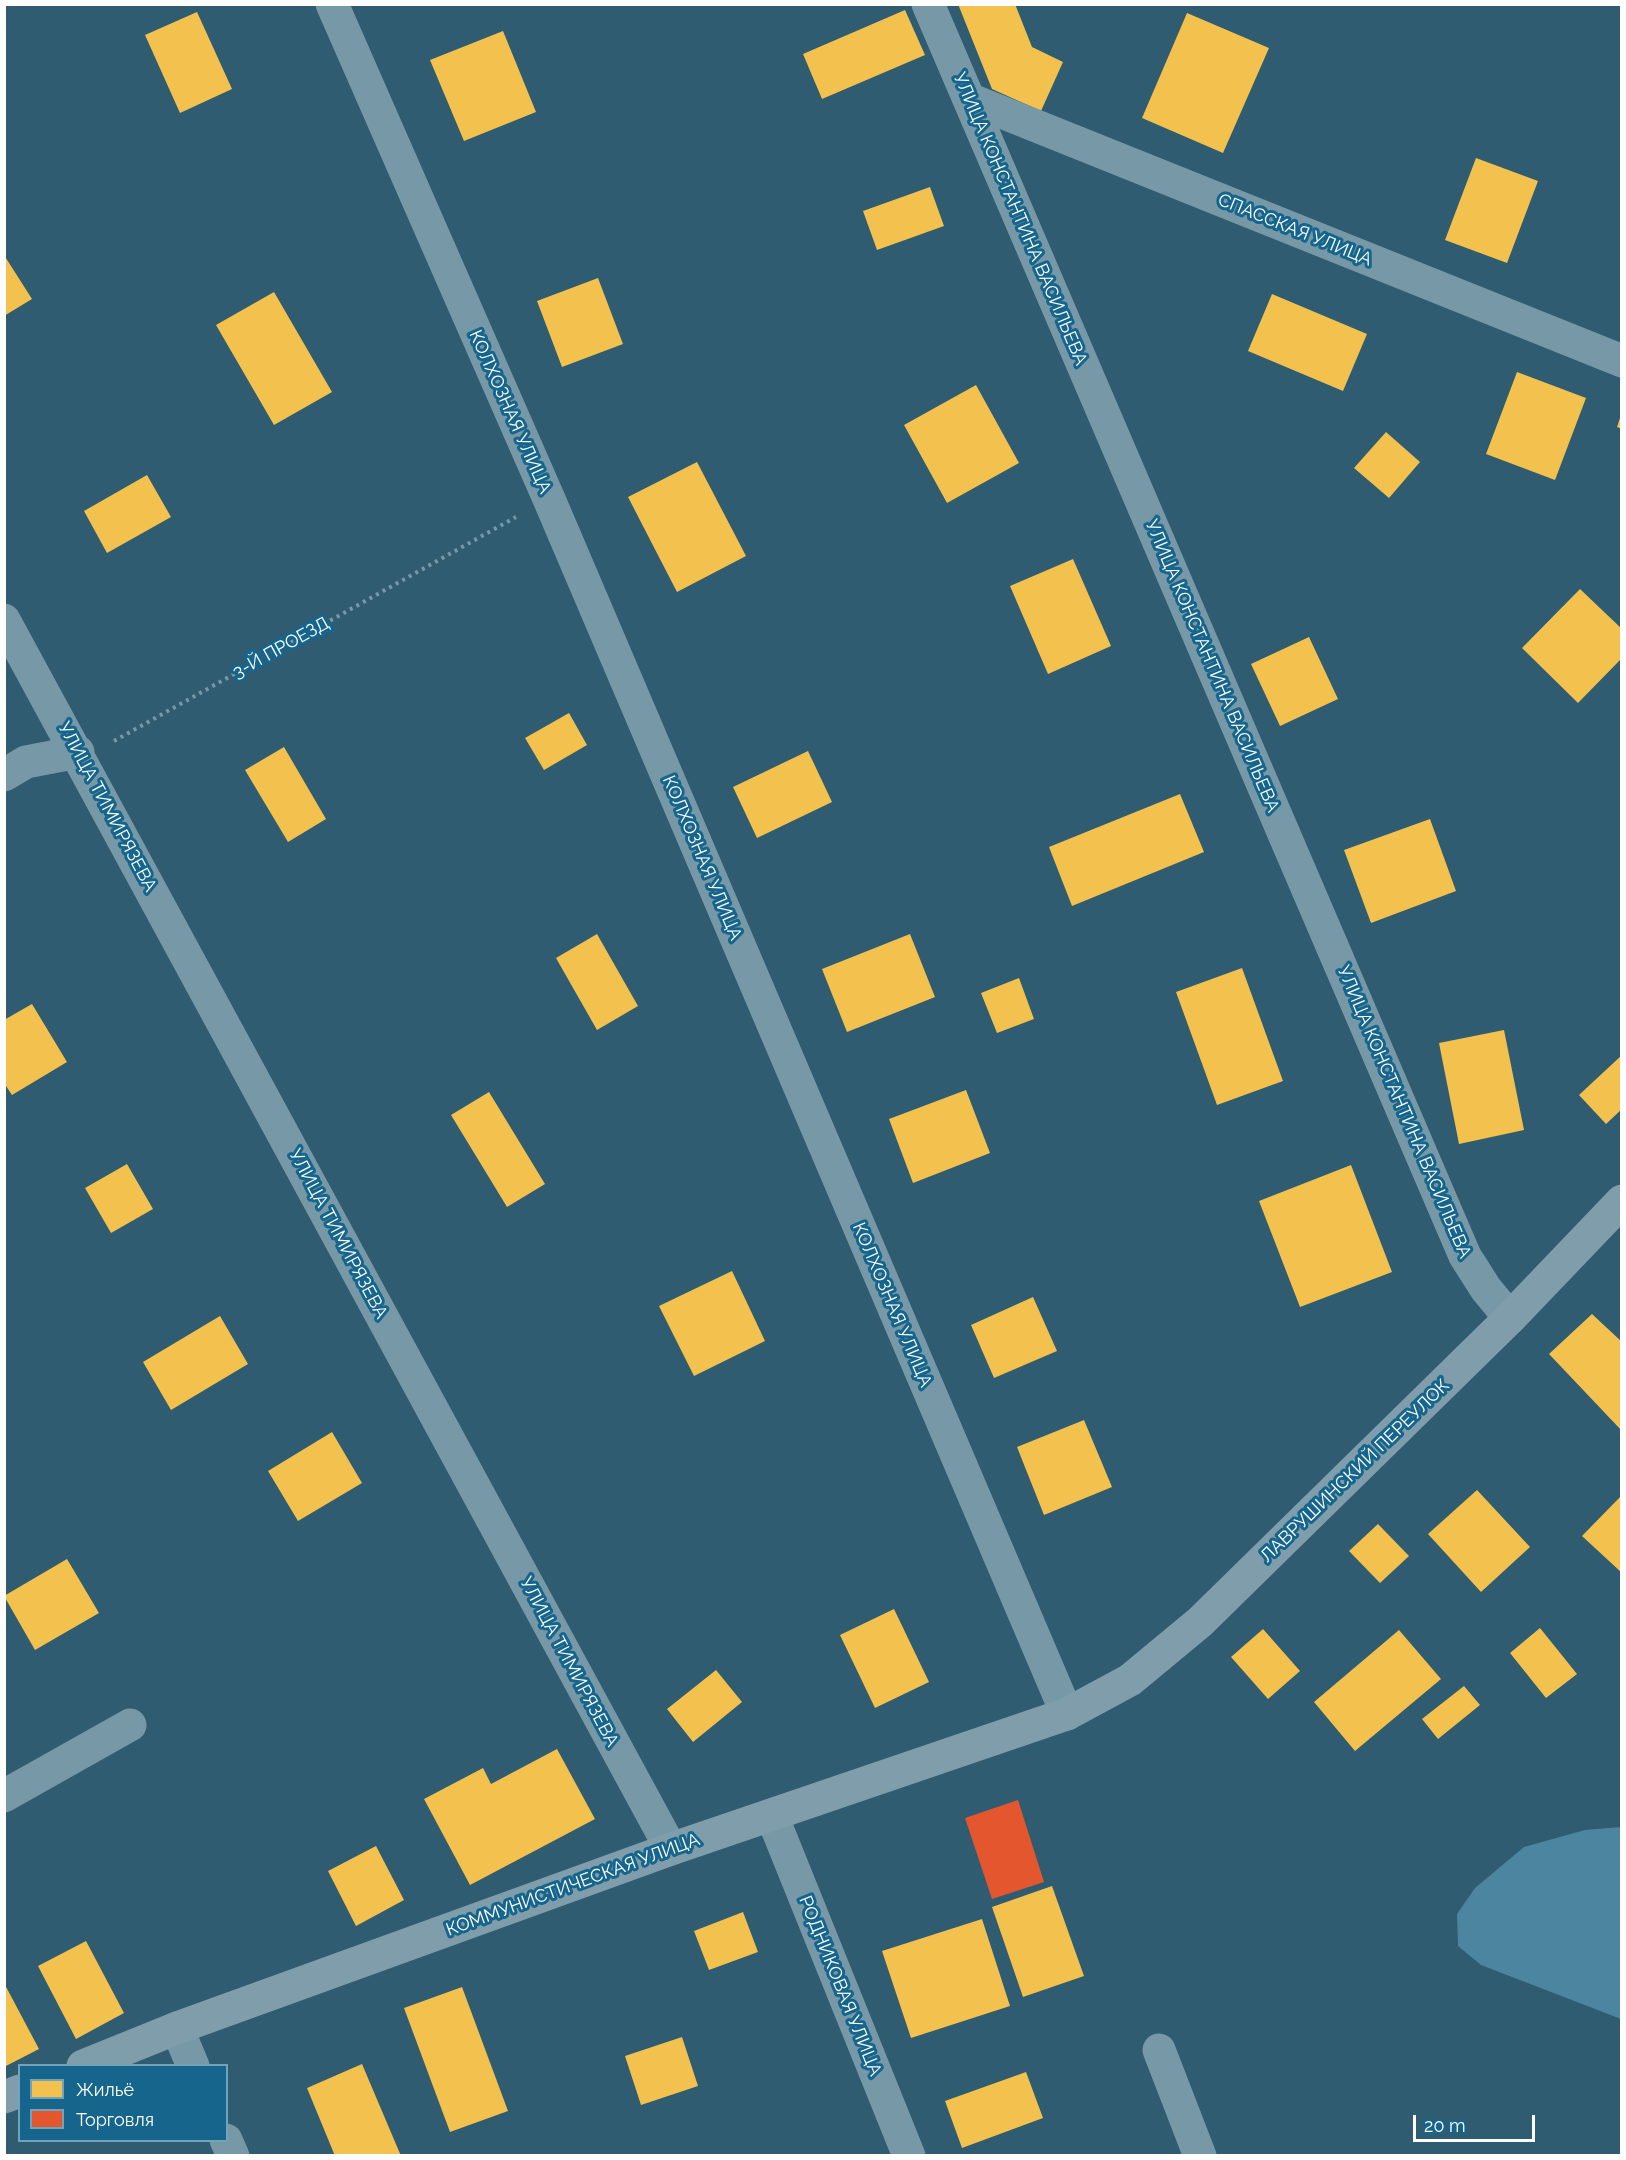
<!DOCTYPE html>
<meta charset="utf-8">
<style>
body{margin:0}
#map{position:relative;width:1626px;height:2160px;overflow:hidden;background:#305c71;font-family:Raleway,sans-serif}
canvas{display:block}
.frame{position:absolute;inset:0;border:6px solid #fff;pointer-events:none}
.legend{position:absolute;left:18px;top:2064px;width:210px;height:78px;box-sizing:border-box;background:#15658c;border:2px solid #73a3ba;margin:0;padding:8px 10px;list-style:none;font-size:18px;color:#fff}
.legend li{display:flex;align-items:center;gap:12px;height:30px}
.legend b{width:30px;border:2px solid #73a3ba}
.scale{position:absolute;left:1413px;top:2115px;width:122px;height:27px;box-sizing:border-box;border:3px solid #fff;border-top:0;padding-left:8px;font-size:18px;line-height:21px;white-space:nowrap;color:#fff;-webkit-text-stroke:4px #15658c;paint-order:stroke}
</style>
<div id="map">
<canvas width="1626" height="2160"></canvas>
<div class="frame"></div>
<ul class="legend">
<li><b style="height:16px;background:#f2c14e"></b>Жильё</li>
<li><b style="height:16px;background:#e4572e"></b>Торговля</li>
</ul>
<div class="scale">20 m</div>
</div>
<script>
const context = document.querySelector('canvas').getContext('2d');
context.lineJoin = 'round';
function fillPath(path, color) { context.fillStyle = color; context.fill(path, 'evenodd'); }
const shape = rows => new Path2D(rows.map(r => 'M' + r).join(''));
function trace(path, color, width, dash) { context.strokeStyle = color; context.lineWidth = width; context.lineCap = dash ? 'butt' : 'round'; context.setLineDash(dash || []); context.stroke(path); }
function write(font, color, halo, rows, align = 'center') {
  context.font = font + ' Raleway,sans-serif'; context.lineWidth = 6; context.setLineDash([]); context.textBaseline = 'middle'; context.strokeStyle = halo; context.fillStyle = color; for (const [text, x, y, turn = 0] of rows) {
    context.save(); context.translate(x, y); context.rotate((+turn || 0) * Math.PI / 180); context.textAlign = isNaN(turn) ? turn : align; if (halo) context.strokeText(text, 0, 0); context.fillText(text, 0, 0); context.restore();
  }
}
const water = shape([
 [1621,1827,1621,2019,1481,1965,1458,1946,1457,1914,1475,1888,1524,1847,1585,1830]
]);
const homes = shape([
 [958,4,1015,4,1032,47,1063,62,1041,111,992,89],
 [905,10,925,55,822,99,803,54],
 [197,12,232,89,180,113,145,35],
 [1187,13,1269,48,1223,153,1142,118],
 [503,31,536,112,464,141,430,60],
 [1476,158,1538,181,1507,263,1445,240],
 [930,187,944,226,877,250,863,211],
 [4,255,32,299,4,316],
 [598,278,623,344,562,367,537,301],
 [274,292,332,392,274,425,216,325],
 [1272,294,1367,334,1343,391,1248,351],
 [1517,372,1586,398,1555,480,1486,454],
 [976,385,1019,463,947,503,904,425],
 [1621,415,1622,415,1622,429,1617,427],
 [1386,432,1420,462,1389,498,1354,468],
 [697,462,746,556,677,592,628,497],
 [147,475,171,517,107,553,84,511],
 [1073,559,1111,646,1048,674,1010,586],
 [1580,589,1622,629,1622,658,1578,703,1522,648],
 [1309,637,1338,699,1280,726,1251,664],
 [569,713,587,745,544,770,525,738],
 [284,747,326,819,288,842,245,770],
 [808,751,832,802,757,838,733,787],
 [1180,794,1204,852,1072,906,1049,847],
 [1430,819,1456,891,1371,923,1344,850],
 [597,934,638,1006,597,1030,556,958],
 [910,934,935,997,847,1032,822,969],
 [1242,968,1283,1081,1217,1105,1176,992],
 [1019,978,1034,1019,997,1033,981,993],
 [32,1004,67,1062,12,1095,4,1083,4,1020],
 [1504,1030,1524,1130,1459,1144,1439,1043],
 [1622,1055,1622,1109,1606,1124,1579,1095],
 [966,1090,990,1153,913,1183,889,1119],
 [489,1092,545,1184,507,1207,451,1115],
 [127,1164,153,1209,111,1233,85,1188],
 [1351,1165,1392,1272,1300,1307,1259,1201],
 [732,1271,765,1341,694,1376,659,1306],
 [1033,1297,1057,1351,994,1378,971,1325],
 [1592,1314,1622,1342,1622,1431,1549,1354],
 [220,1316,248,1364,171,1410,143,1362],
 [1084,1420,1112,1487,1044,1515,1017,1447],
 [332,1432,362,1483,298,1521,268,1471],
 [1477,1490,1530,1547,1481,1592,1428,1534],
 [1622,1495,1622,1573,1582,1536],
 [1378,1524,1409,1556,1380,1583,1349,1551],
 [67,1559,99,1613,35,1650,4,1596],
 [894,1609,929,1682,875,1708,840,1635],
 [1540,1628,1577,1674,1546,1698,1510,1653],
 [1263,1629,1300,1671,1268,1699,1231,1657],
 [1399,1630,1441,1679,1355,1751,1314,1702],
 [716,1670,742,1702,693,1742,667,1709],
 [1464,1686,1480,1705,1438,1739,1422,1719],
 [557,1749,595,1819,470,1885,424,1799,483,1768,491,1784],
 [376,1846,404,1900,356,1926,328,1871],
 [1052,1886,1084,1976,1023,1997,992,1907],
 [743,1912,758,1952,709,1970,694,1931],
 [982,1919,1010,2006,911,2038,882,1951],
 [86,1941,124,2013,76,2039,38,1966],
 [4,1983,39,2049,4,2067],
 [462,1987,508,2111,450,2132,404,2008],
 [682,2037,698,2086,641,2105,625,2056],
 [362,2064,401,2156,335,2156,307,2088],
 [1026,2072,1043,2118,962,2148,945,2101]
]);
const shops = shape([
 [1018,1800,1044,1882,992,1899,965,1818]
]);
const path = shape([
 [114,741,516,517]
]);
const street = shape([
 [332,4,549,499,1067,1714],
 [928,4,1465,1256,1486,1289,1510,1318],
 [969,99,1622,361],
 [4,620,671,1849],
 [4,775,26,762,78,752],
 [4,1796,130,1725],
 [772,1816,909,2156],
 [177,2028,193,2066],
 [1159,2050,1200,2156],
 [226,2140,233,2156]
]);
const secondary = shape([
 [83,2066,177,2028,671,1849,1067,1714,1130,1680,1200,1622,1510,1318,1622,1201],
 [4,2097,20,2091]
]);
const streetNames = [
 ["УЛИЦА КОНСТАНТИНА ВАСИЛЬЕВА",1020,219,67],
 ["СПАССКАЯ УЛИЦА",1295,230,22],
 ["КОЛХОЗНАЯ УЛИЦА",510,412,66],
 ["3-Й ПРОЕЗД",281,648,-29],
 ["УЛИЦА КОНСТАНТИНА ВАСИЛЬЕВА",1212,666,67],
 ["УЛИЦА ТИМИРЯЗЕВА",107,807,62],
 ["КОЛХОЗНАЯ УЛИЦА",702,858,67],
 ["УЛИЦА КОНСТАНТИНА ВАСИЛЬЕВА",1404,1112,67],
 ["УЛИЦА ТИМИРЯЗЕВА",338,1234,62],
 ["КОЛХОЗНАЯ УЛИЦА",892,1305,67],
 ["ЛАВРУШИНСКИЙ ПЕРЕУЛОК",1355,1471,-44],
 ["УЛИЦА ТИМИРЯЗЕВА",569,1662,62],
 ["КОММУНИСТИЧЕСКАЯ УЛИЦА",573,1885,-20],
 ["РОДНИКОВАЯ УЛИЦА",840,1986,68]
];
fillPath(water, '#4c859f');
fillPath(homes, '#f2c14e');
fillPath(shops, '#e4572e');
trace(path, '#7798a6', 4, [3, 4.5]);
trace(street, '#7798a6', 33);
trace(secondary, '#7f9daa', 33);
write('18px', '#fff', '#15658c', streetNames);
</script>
